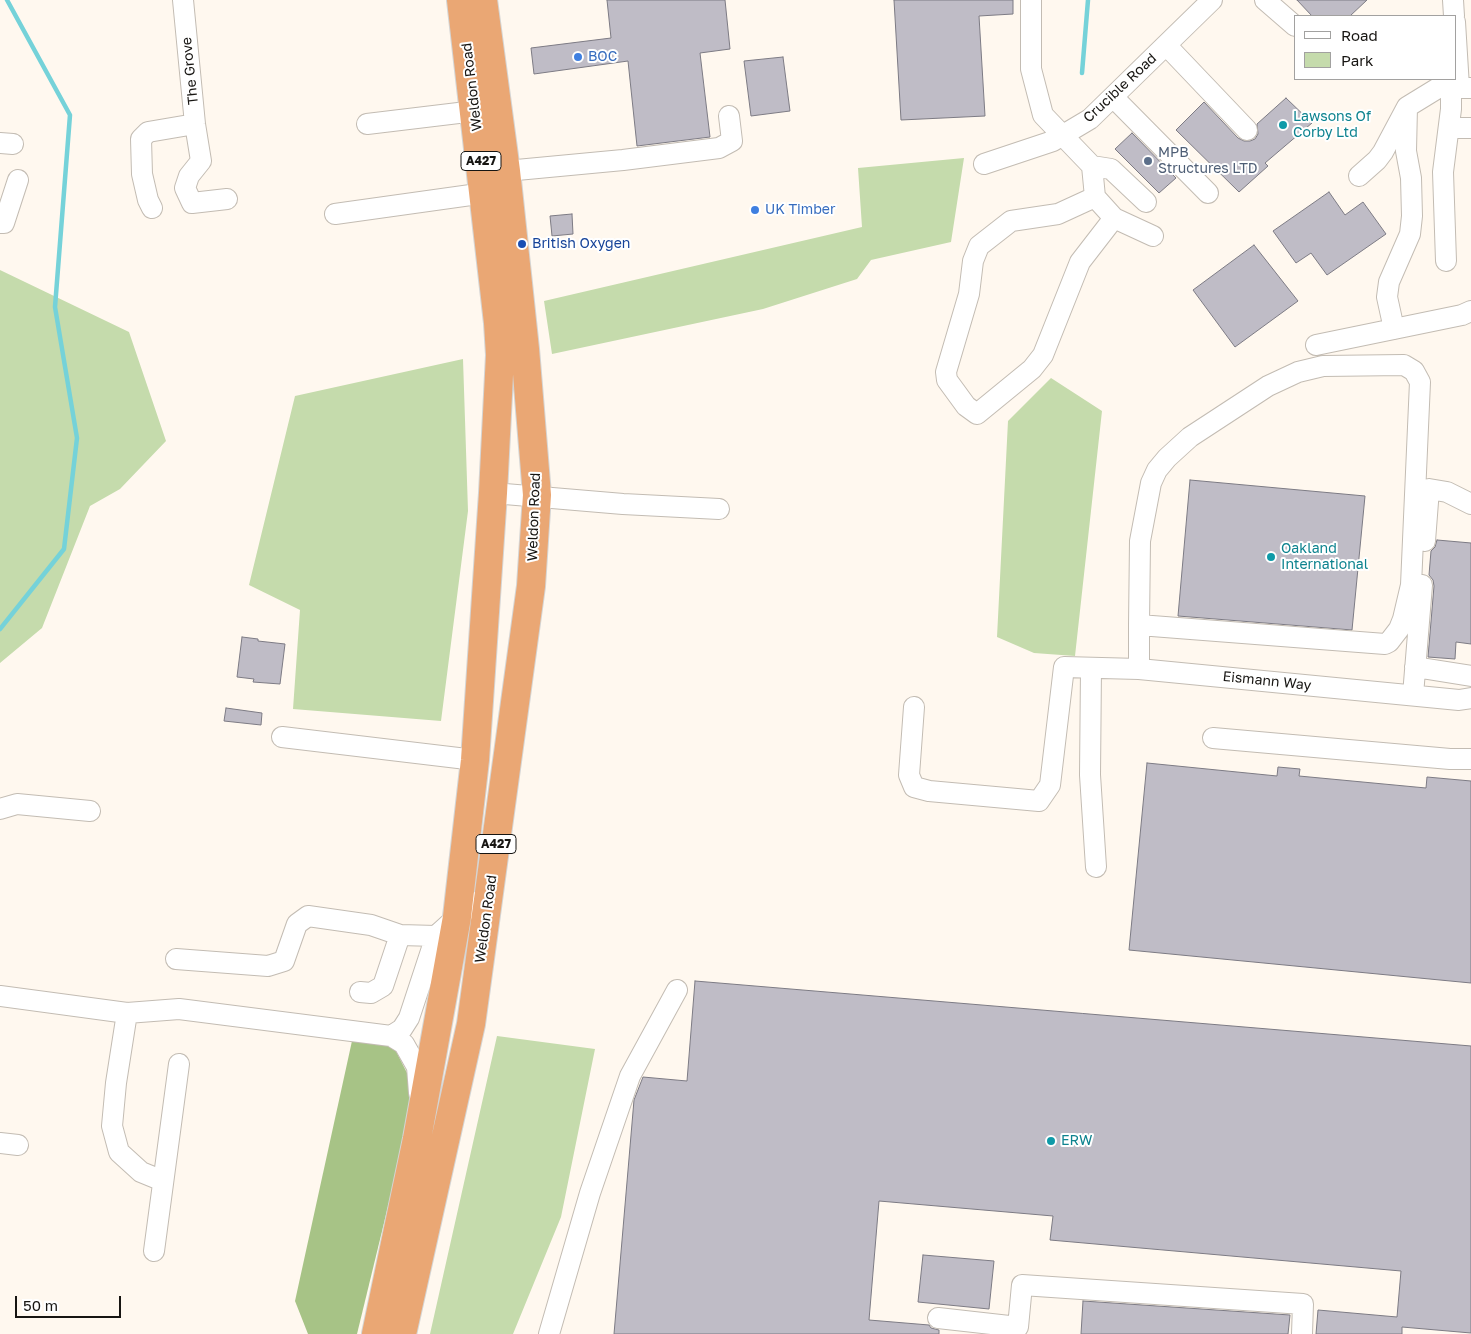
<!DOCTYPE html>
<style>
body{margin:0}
#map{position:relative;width:1471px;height:1334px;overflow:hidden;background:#fff8ef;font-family:"Golos Text",sans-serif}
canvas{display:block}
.legend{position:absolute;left:1294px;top:15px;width:162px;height:65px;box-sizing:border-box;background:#fff;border:1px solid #a2a1a0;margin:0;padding:6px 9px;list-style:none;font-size:15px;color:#171512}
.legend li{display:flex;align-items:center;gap:10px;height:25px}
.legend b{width:25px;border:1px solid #a2a1a0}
.scale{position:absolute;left:15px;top:1296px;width:106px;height:22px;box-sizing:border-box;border:2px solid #171512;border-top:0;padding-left:6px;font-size:15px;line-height:18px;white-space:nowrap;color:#171512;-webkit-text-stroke:4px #fff;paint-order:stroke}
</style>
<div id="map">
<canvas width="1471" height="1334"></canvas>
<ul class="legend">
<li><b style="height:6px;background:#fff"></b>Road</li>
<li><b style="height:14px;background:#c5dbac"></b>Park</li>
</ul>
<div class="scale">50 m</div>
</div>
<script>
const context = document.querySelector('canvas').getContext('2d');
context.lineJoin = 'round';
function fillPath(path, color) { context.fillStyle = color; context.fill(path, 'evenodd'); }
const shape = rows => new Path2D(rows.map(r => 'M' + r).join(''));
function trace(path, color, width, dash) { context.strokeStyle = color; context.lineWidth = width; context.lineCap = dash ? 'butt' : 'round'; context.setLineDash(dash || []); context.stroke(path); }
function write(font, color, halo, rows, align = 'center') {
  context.font = font + ' "Golos Text",sans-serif'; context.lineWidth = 4; context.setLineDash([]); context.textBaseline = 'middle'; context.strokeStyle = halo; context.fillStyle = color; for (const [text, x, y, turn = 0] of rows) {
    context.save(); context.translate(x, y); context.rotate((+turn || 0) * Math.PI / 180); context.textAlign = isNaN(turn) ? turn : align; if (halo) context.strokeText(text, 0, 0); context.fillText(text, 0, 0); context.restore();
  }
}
const green = shape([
 [964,158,951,242,871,260,857,279,763,309,552,354,544,301,862,227,858,168],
 [0,270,129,332,166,441,120,489,90,506,42,628,0,663],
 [463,359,468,511,441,721,293,709,300,610,249,585,295,396],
 [1051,378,1102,411,1075,656,1034,653,997,637,1008,421],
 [497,1036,595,1049,561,1217,513,1334,430,1334]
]);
const forest = shape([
 [352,1041,393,1045,410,1079,410,1116,357,1334,308,1334,295,1301]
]);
const stream = shape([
 [1082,73,1088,0],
 [0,629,64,549,77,438,55,307,70,115,7,0]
]);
const building = shape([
 [607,0,725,0,730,49,700,53,710,137,637,146,628,61,534,74,531,48,611,38,607,0],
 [894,0,1013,0,1013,14,979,16,985,116,901,120,894,0],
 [1297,0,1367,0,1350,16,1312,16,1297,0],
 [783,57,790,111,751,116,744,61,783,57],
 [1286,98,1312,123,1265,163,1268,166,1239,192,1176,130,1204,102,1238,138,1244,141,1250,141,1255,139,1258,134,1257,124,1286,98],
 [1132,133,1176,178,1159,193,1115,149,1132,133],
 [1329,192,1345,215,1363,202,1386,234,1327,275,1311,253,1296,263,1273,231,1329,192],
 [572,214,573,234,552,236,550,216,572,214],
 [1254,245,1298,301,1235,347,1193,290,1254,245],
 [1190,480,1365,496,1352,630,1178,616,1190,480],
 [1437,540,1471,543,1471,644,1456,642,1455,659,1428,657,1434,586,1433,580,1429,575,1431,551,1435,547,1437,540],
 [242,637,258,639,258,641,285,644,280,684,253,682,254,679,237,677,242,637],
 [226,708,262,713,261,725,224,721,226,708],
 [1147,763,1277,776,1278,767,1300,769,1299,776,1426,788,1427,777,1471,781,1471,983,1129,950,1147,763],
 [695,981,1471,1046,1471,1333,1402,1327,1402,1334,1316,1334,1318,1310,1397,1317,1401,1271,1050,1240,1053,1216,879,1201,869,1320,929,1325,931,1328,939,1330,939,1334,614,1334,634,1100,643,1077,687,1081,695,981],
 [923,1255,994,1261,989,1309,918,1302,923,1255],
 [1083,1301,1290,1315,1288,1334,1081,1334,1083,1301]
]);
const minor = shape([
 [183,0,195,124,201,161,189,176,185,188,192,203,227,199],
 [1031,0,1031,69,1043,115,1092,166,1095,197,1114,218,1153,236],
 [1265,0,1295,26],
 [1453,0,1454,16],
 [1455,22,1459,87],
 [1166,45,1247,130],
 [1113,97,1208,193],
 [367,124,475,111],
 [1449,128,1471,128],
 [0,143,13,144],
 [984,164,1053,141,1090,119,1212,0],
 [1092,166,1111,169,1146,202],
 [506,171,623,160,719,148,732,141,729,116],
 [1359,176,1377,160,1383,152,1407,107,1438,88,1471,88],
 [1095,197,1058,214,1011,221,979,246,973,261,969,294,946,372,947,380,966,406,977,414,1032,369,1043,355,1080,262,1114,218],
 [152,208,148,200,142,174,141,139,148,132,195,124],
 [335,214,485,193],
 [0,223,4,223,18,180],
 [1446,261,1443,172,1451,109,1451,88],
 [1394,329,1387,297,1389,282,1410,234,1412,216,1411,178,1406,151,1407,107],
 [1316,345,1462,315,1471,311],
 [493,493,623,504,719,509],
 [1425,541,1429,489,1447,492,1471,504],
 [1139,625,1385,644,1389,642,1399,629,1403,619,1411,585,1420,382,1414,371,1404,365,1323,366,1298,372,1268,386,1190,437,1167,458,1157,470,1151,483,1140,541,1139,625,1139,669],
 [1415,667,1471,676],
 [1091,668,1090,775,1096,867],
 [1413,695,1422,585],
 [914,707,909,775,914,787,929,791,1039,801,1050,785,1064,667,1139,669,1459,700,1471,698],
 [282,737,475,760],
 [1213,738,1450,759,1471,759],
 [0,809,17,804,90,811],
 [176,959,268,966,284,961,297,924,308,916,371,925,400,935,436,936],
 [360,992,371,993,383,986,400,935],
 [0,996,127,1013,179,1009,391,1036,404,1044,417,1067,419,1093],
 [127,1013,116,1083,112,1126,119,1152,141,1172,163,1181],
 [391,1036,402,1029,409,1018,436,936,457,917,489,894],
 [0,1143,18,1145],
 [154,1251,179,1064],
 [938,1318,1018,1327,1022,1285,1303,1304,1302,1334],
 [549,1334,590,1193,630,1076,677,990]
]);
const highway = shape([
 [376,1334,417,1139,457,917,475,760,493,493,500,355,498,323,461,0],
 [402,1334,471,1024,531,586,537,495,525,349,506,171,483,0]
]);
const markers = [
 [578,57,5,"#3f7fe0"],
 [1283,125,5,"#0f9aa8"],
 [1148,161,5,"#5c6f8a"],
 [755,210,5,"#3f7fe0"],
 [522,244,5,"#1a4fb4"],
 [1271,557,5,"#0f9aa8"],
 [1051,1141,5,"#0f9aa8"]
];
const shields = [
 [481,161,40],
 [496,844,40]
];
const shieldNames = [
 ["A427",481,161],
 ["A427",496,844]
];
const shopNames = [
 ["BOC",588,57],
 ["UK Timber",765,210]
];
const streetNames = [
 ["The Grove",190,71,-96],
 ["Weldon Road",472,87,-97],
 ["Crucible Road",1120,88,-43],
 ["Weldon Road",534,517,-88],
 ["Eismann Way",1267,681,6],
 ["Weldon Road",486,919,-82]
];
const cultureNames = [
 ["Lawsons Of",1293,117],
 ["Corby Ltd",1293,133],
 ["Oakland",1281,549],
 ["International",1281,565],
 ["ERW",1061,1141]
];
const serviceNames = [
 ["MPB",1158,153],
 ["Structures LTD",1158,169]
];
const transitNames = [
 ["British Oxygen",532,244]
];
fillPath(green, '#c5dbac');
fillPath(forest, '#a7c386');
trace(stream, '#75d2d9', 4.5);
fillPath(building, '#bfbcc6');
trace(building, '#7d7b84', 1);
trace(minor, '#c3bcb3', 22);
trace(highway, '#d5d5d4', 30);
trace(minor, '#fff', 20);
trace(highway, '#eaa774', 28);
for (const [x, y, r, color] of markers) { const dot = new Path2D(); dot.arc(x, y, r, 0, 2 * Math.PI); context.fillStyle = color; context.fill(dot); trace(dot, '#fff', 2); }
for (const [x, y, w] of shields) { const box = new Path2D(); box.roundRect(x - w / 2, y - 9.5, w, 19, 4); context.fillStyle = '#fff'; context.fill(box); trace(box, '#171512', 1); }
write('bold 12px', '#171512', null, shieldNames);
write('14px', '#366cbe', '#fff', shopNames, 'left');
write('14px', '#171512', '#fff', streetNames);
write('14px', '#0d838f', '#fff', cultureNames, 'left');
write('14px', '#4e5e75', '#fff', serviceNames, 'left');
write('14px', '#164399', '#fff', transitNames, 'left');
</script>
